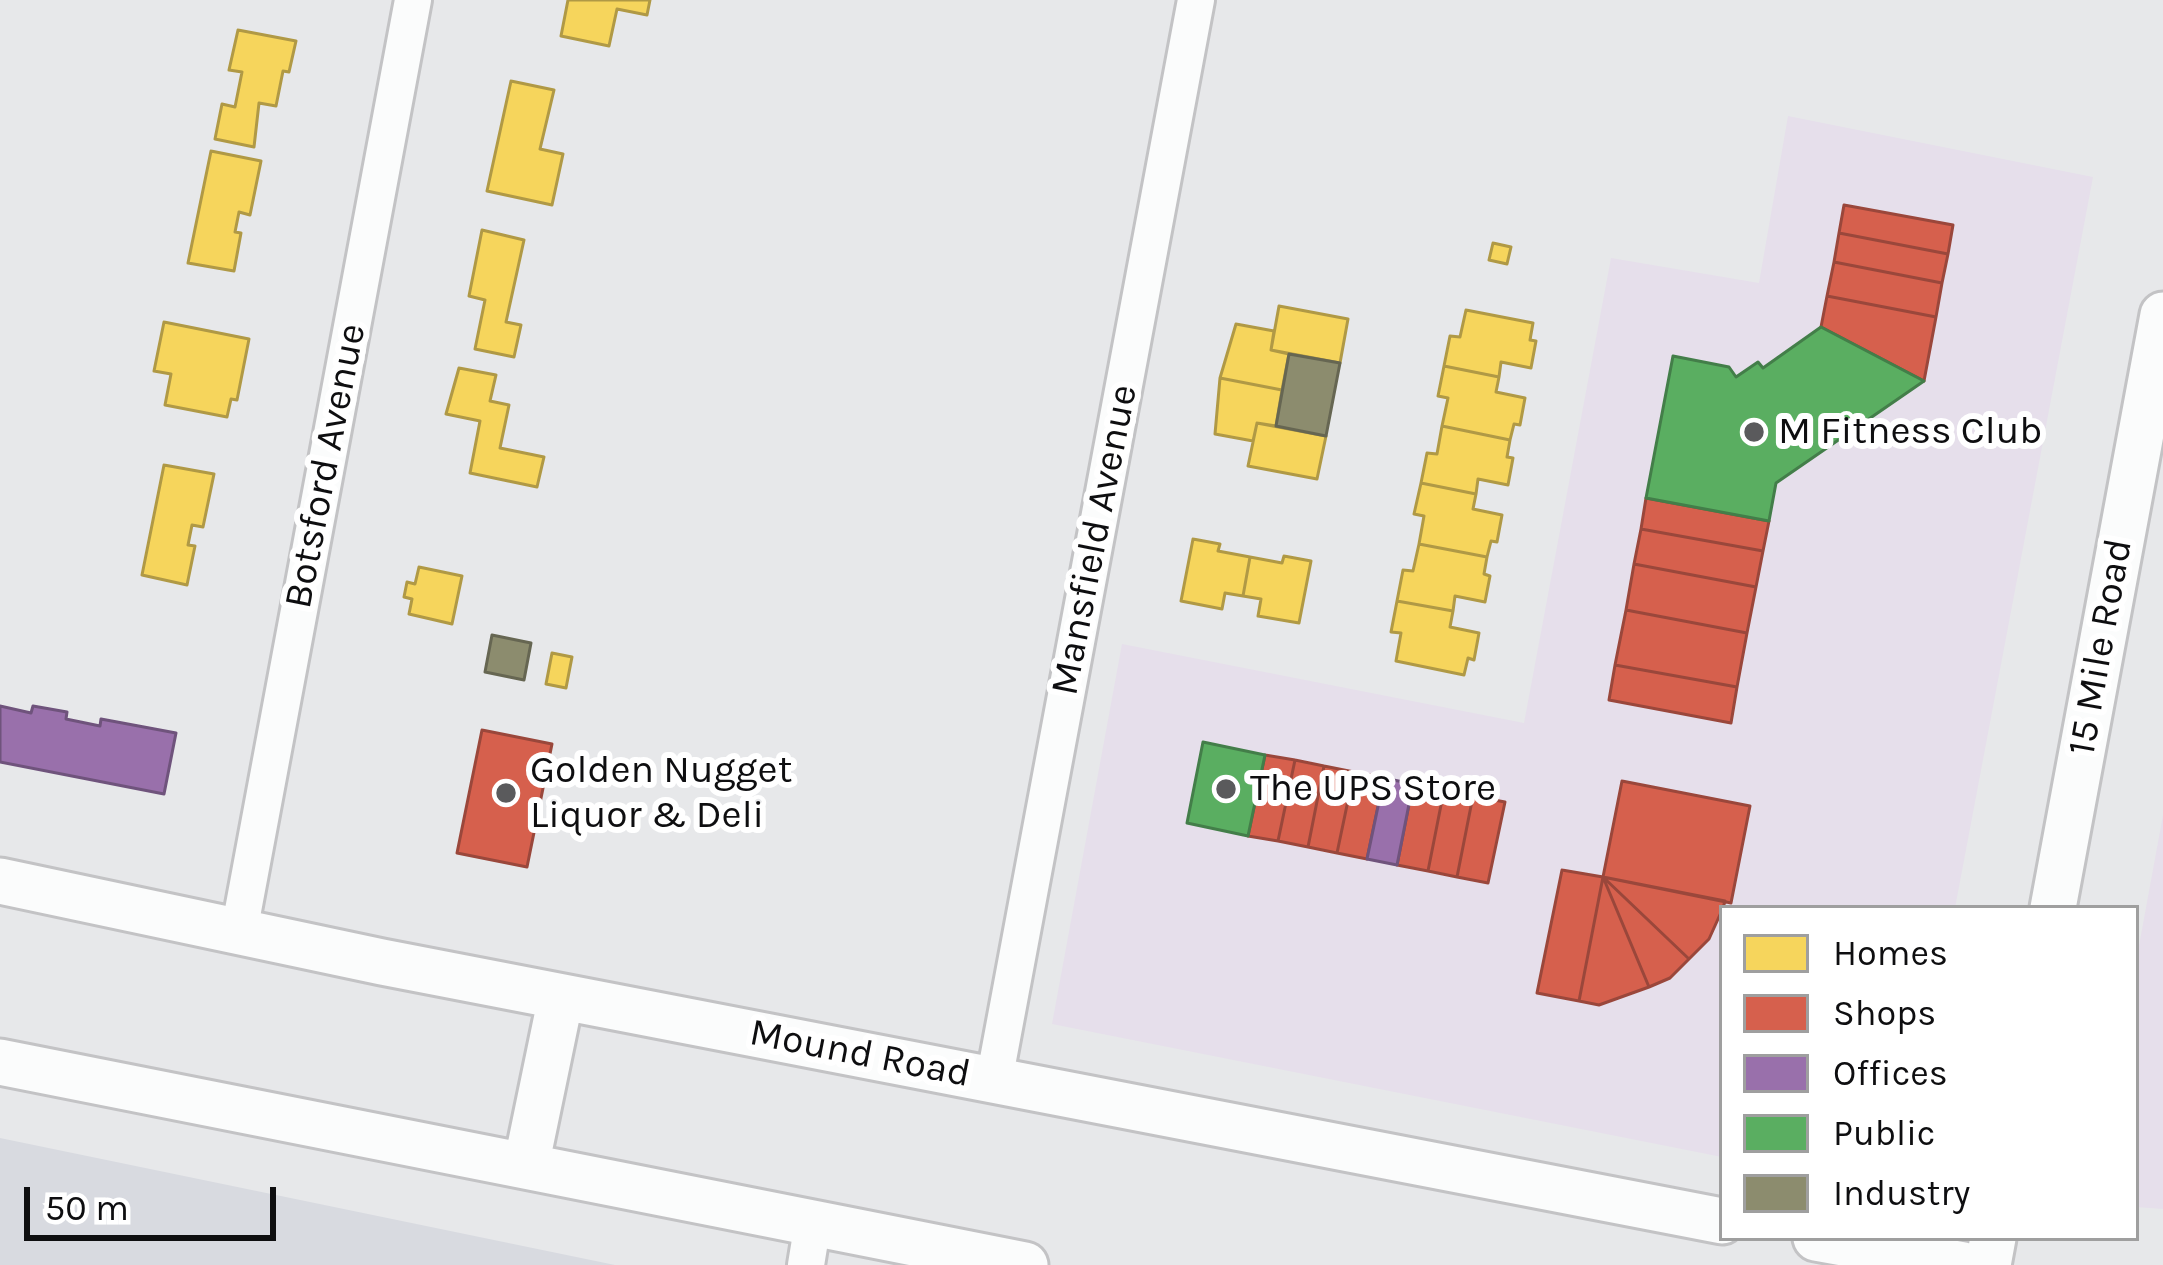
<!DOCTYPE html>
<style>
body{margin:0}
#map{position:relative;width:2163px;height:1265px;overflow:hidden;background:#e7e8ea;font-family:Karla,sans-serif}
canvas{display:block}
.legend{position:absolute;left:1719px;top:905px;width:420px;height:336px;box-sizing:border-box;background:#fff;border:3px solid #9f9f9f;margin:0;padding:15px 21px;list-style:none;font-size:36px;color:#0e0e10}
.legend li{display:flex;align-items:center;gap:24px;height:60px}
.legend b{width:60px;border:3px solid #9f9f9f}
.scale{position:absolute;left:24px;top:1187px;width:252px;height:54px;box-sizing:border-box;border:6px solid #0e0e10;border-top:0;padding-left:15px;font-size:36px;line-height:42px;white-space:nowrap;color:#0e0e10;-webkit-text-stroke:9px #fff;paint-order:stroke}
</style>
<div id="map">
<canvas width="2163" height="1265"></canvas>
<ul class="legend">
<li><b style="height:33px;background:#f6d55c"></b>Homes</li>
<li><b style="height:33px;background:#d6604d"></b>Shops</li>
<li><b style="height:33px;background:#9970ab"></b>Offices</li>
<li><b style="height:33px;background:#5aae61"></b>Public</li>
<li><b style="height:33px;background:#8c8c6e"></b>Industry</li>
</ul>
<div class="scale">50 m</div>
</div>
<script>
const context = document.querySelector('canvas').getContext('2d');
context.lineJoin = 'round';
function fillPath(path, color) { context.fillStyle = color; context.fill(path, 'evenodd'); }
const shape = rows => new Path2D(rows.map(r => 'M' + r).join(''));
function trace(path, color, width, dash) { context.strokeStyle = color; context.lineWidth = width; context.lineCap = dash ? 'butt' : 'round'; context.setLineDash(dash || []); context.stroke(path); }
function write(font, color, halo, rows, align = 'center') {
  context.font = font + ' Karla,sans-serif'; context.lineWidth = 12; context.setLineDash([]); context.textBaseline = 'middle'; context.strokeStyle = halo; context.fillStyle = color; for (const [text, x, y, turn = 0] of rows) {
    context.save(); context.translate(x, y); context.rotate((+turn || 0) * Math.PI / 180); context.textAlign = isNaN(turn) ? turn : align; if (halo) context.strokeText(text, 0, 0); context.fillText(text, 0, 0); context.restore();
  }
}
const commercial = shape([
 [1788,116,2093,177,1955,908,1722,908,1722,1157,1052,1024,1122,644,1524,723,1611,258,1759,283],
 [2163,815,2163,1209,2136,1207,2136,962]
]);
const built = shape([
 [0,1138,615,1265,0,1265]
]);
const homes = shape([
 [568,0,650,0,647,15,617,9,609,46,561,36,568,0],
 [238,30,296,41,289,72,283,71,276,106,259,103,254,147,215,139,222,104,235,107,242,72,229,70,238,30],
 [511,81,554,90,540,149,563,154,552,205,487,191,511,81],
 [211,151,261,161,250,215,239,212,235,232,241,233,234,271,188,263,211,151],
 [482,230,524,240,506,322,521,325,514,357,475,349,485,300,469,296,482,230],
 [1493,243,1511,247,1507,264,1489,260,1493,243],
 [1279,306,1348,319,1340,363,1271,350,1279,306],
 [1466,310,1533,323,1530,340,1536,341,1531,368,1501,362,1499,377,1444,366,1450,336,1460,337,1466,310],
 [164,322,249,339,237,400,231,399,227,417,165,405,171,374,154,371,164,322],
 [1236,324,1274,331,1271,350,1289,354,1282,390,1220,378,1236,324],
 [1444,366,1499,377,1496,392,1525,398,1520,425,1514,424,1510,440,1442,426,1448,398,1438,396,1444,366],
 [459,368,496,375,490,401,509,405,500,448,544,457,537,487,470,473,480,421,446,414,459,368],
 [1220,378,1282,390,1276,426,1257,423,1253,441,1215,434,1220,378],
 [1257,423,1326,436,1317,479,1248,466,1257,423],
 [1442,426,1510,440,1507,457,1513,458,1508,485,1478,479,1476,494,1421,483,1427,453,1437,454,1442,426],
 [164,465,214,474,203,527,192,525,188,545,195,546,187,585,142,575,164,465],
 [1421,483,1476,494,1473,509,1502,515,1497,542,1491,541,1487,557,1419,544,1424,516,1414,514,1421,483],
 [1193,539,1220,544,1218,551,1250,557,1243,596,1225,593,1222,609,1181,601,1193,539],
 [1419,544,1487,557,1484,574,1490,576,1485,602,1455,596,1453,611,1397,601,1403,570,1413,571,1419,544],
 [1284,556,1311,561,1299,623,1258,616,1261,599,1243,596,1250,557,1282,563,1284,556],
 [419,567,462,576,452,624,409,614,412,599,404,597,407,582,415,584,419,567],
 [1397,601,1453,611,1450,627,1479,633,1474,660,1468,658,1464,675,1396,661,1401,633,1391,632,1397,601],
 [552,653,572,657,566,688,546,684,552,653]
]);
const shops = shape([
 [1844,205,1953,225,1948,254,1839,233,1844,205],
 [1839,233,1948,254,1942,283,1834,262,1839,233],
 [1834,262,1942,283,1936,317,1827,296,1834,262],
 [1827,296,1936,317,1924,381,1821,327,1827,296],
 [1646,498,1769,521,1763,551,1641,529,1646,498],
 [1641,529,1763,551,1756,587,1634,564,1641,529],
 [1634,564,1756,587,1747,633,1626,610,1634,564],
 [1626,610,1747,633,1737,687,1615,665,1626,610],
 [1615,665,1737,687,1731,723,1609,700,1615,665],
 [482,730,552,744,527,867,457,853,482,730],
 [1265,755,1295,760,1278,841,1248,836,1265,755],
 [1295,760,1324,766,1308,847,1278,841,1295,760],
 [1324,766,1354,772,1337,853,1308,847,1324,766],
 [1354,772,1384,778,1367,859,1337,853,1354,772],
 [1622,781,1750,806,1731,903,1603,877,1622,781],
 [1413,784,1444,790,1428,871,1397,865,1413,784],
 [1444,790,1473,796,1457,877,1428,871,1444,790],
 [1473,796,1505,802,1488,883,1457,877,1473,796],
 [1562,870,1603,877,1579,1001,1537,993,1562,870],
 [1603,877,1649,987,1599,1005,1579,1001,1603,877],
 [1603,877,1689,959,1670,978,1649,987,1603,877],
 [1603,877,1725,901,1723,908,1709,939,1689,959,1603,877]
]);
const offices = shape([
 [0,706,31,713,33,706,67,712,66,719,100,726,101,719,176,733,164,794,0,762,0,706],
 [1384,778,1413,784,1397,865,1367,859,1384,778]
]);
const public = shape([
 [1821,327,1924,381,1776,483,1769,521,1646,498,1673,356,1729,367,1736,377,1758,362,1763,368,1821,327],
 [1203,742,1265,755,1248,836,1187,823,1203,742]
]);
const industry = shape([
 [1289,354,1340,363,1326,436,1276,426,1289,354],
 [492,635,531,643,524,680,485,672,492,635]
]);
const minor = shape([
 [239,932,413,0],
 [994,1081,1196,0],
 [806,1265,813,1222]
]);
const major = shape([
 [0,881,382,962,1722,1221],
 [2053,908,2163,315],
 [0,1062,1025,1265],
 [526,1166,561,997],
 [1816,1238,1963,1265],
 [1988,1265,1993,1238]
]);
const markers = [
 [1754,432,12,"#5a5a5c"],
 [1226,789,12,"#5a5a5c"],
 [506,793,12,"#5a5a5c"]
];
const poiNames = [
 ["M Fitness Club",1778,432],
 ["Golden Nugget",530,771],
 ["Liquor & Deli",530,816],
 ["The UPS Store",1250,789]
];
const streetNames = [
 ["Botsford Avenue",326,466,-79],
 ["Mansfield Avenue",1095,540,-79],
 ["15 Mile Road",2101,647,-80],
 ["Mound Road",860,1054,11]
];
fillPath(commercial, '#e6dfeb');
fillPath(built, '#d8dae0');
fillPath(homes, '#f6d55c');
trace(homes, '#b09945', 3);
fillPath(shops, '#d6604d');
trace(shops, '#9a473b', 3);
fillPath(offices, '#9970ab');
trace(offices, '#6f537c', 3);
fillPath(public, '#5aae61');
trace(public, '#437e49', 3);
fillPath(industry, '#8c8c6e');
trace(industry, '#666652', 3);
trace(minor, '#c3c3c5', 42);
trace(major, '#c3c3c5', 51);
trace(minor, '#fbfcfc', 36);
trace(major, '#fbfcfc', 45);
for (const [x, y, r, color] of markers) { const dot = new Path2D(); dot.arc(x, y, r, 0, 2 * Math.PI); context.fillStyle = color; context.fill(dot); trace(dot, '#fff', 4.5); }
write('39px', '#0e0e10', '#fff', poiNames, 'left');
write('39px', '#0e0e10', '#fff', streetNames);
</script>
